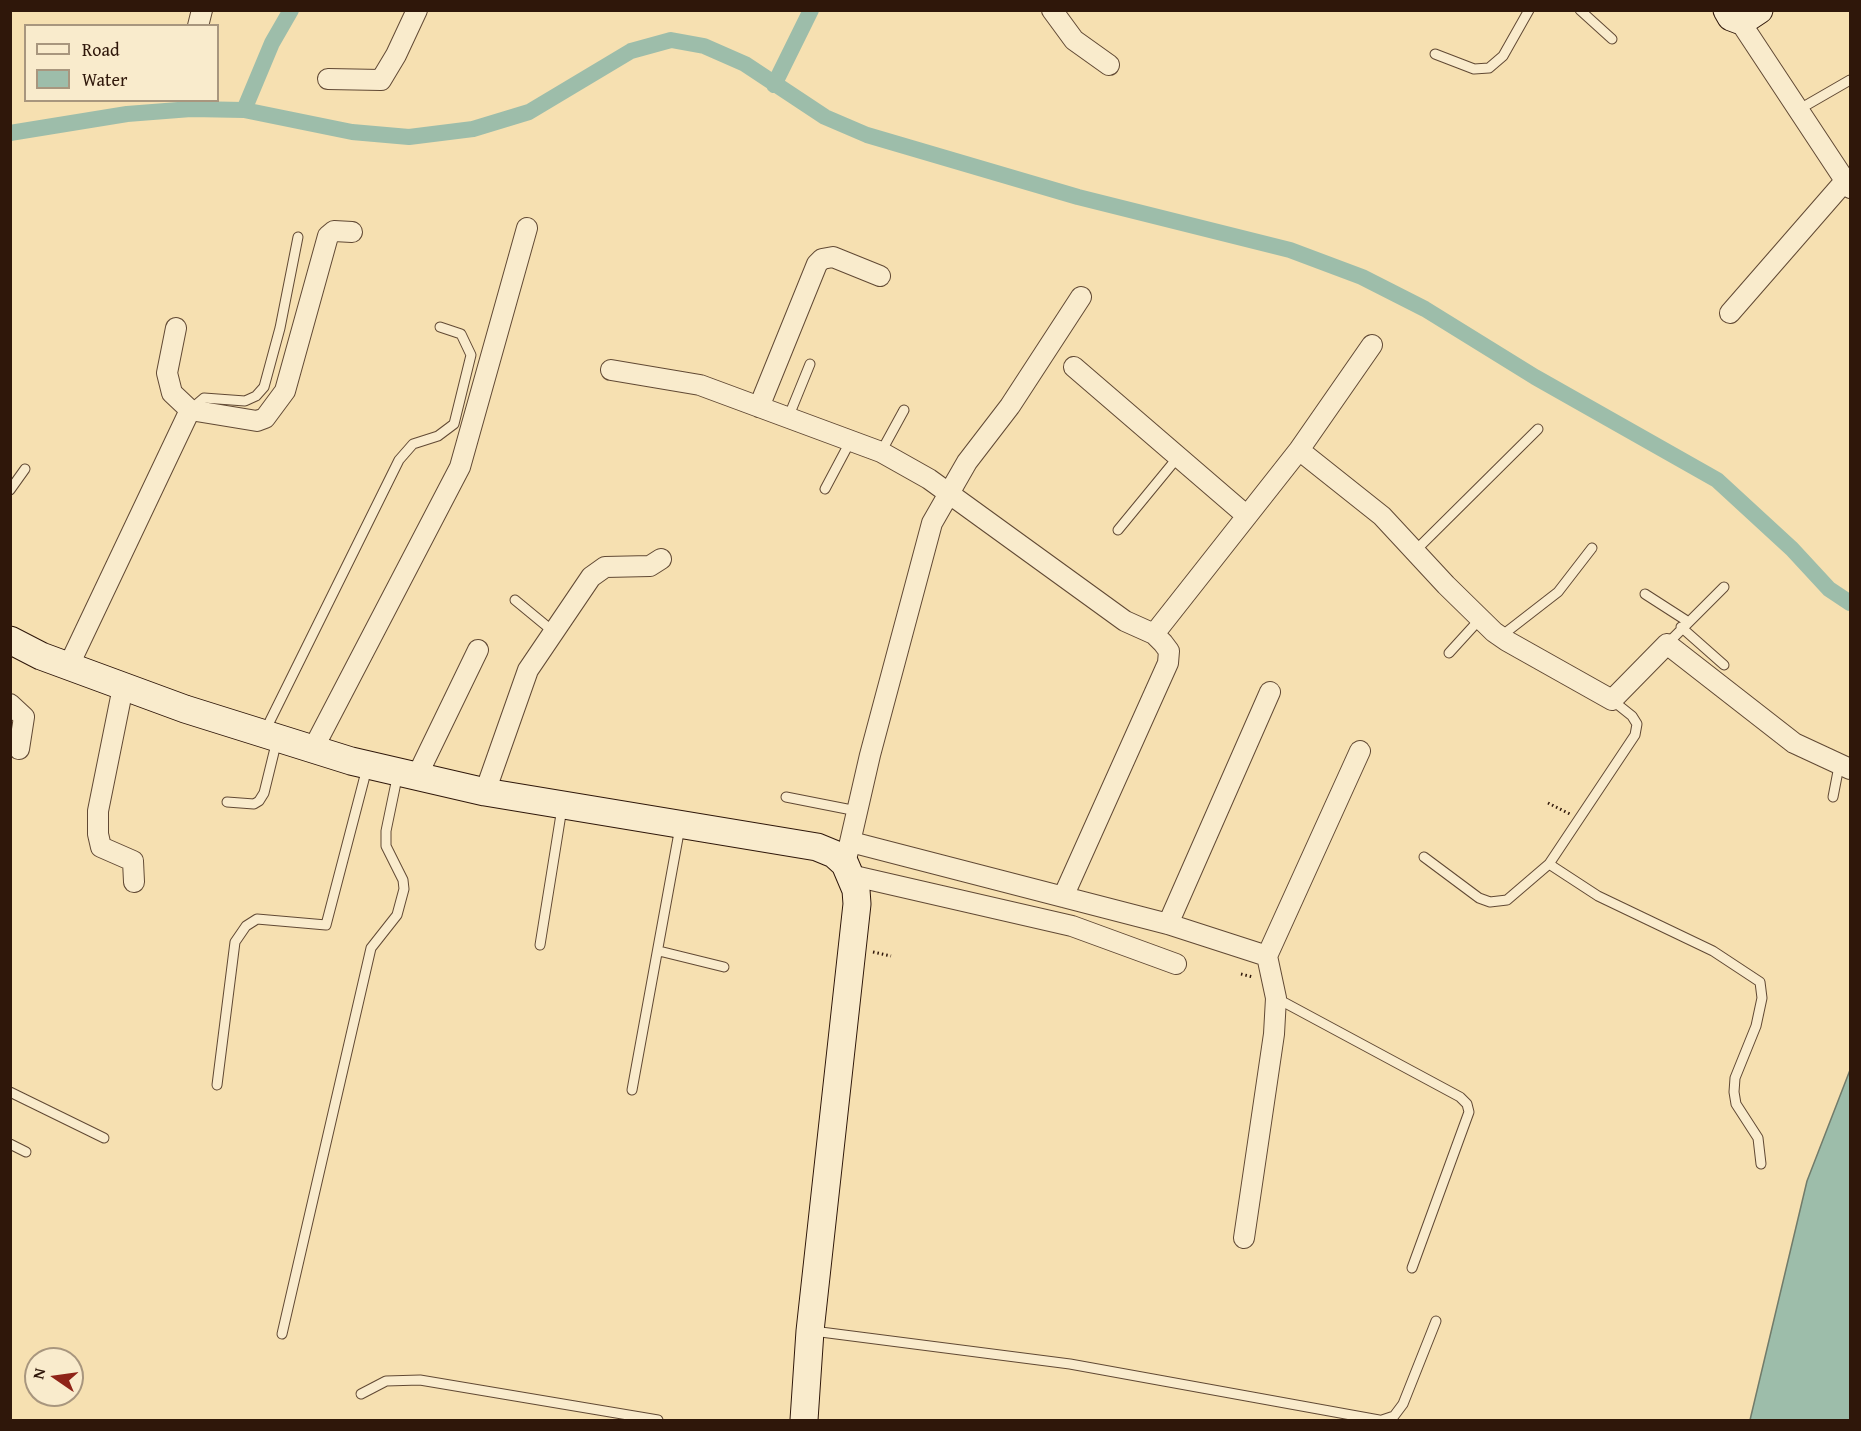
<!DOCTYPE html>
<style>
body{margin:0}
#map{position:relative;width:1861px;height:1431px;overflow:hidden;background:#f6e0b1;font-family:"Gentium Book Plus",serif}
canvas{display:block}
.frame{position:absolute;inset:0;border:12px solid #2f170a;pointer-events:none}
.legend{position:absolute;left:24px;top:24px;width:195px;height:78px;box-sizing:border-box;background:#f9ebcc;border:2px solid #a8967e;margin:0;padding:8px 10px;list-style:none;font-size:18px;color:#2f170a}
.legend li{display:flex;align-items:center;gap:12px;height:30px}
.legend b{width:30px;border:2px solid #a8967e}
.north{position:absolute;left:24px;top:1347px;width:60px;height:60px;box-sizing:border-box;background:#f9ebcc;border:2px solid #a8967e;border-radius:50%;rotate:283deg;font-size:16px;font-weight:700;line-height:24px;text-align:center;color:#2f170a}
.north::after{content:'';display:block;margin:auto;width:21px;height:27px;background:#8f2418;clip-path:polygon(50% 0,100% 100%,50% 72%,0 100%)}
</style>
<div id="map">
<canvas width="1861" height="1431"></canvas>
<div class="frame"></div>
<ul class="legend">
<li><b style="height:8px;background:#f9ebcc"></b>Road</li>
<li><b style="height:16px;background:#9dbdaa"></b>Water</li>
</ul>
<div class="north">N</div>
</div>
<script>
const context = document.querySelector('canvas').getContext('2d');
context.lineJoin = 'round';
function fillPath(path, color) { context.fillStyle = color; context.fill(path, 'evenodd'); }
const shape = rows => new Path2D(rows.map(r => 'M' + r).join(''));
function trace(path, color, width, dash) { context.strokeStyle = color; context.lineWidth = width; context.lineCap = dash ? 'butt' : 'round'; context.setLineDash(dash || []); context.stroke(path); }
const water = shape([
 [1850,1070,1850,1420,1750,1420,1807,1181,1850,1070]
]);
const canal = shape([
 [774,85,811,10],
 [244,110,272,43,291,10],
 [10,133,127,114,191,109,244,110,352,132,409,137,473,129,529,112,631,51,671,40,704,46,745,64,825,117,867,135,1078,197,1290,250,1362,277,1425,309,1535,377,1717,480,1792,549,1829,589,1850,603]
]);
const path = shape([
 [1548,803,1570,814],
 [873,952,891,956],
 [1241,974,1253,977]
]);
const lane = shape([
 [1580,10,1612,39],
 [1435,54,1474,69,1489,68,1503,56,1529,10],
 [1798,110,1850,80],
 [190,410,204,398,245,401,256,396,264,387,280,328,298,237],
 [788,418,810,364],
 [881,452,904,410],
 [825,489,851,440],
 [10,490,25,469],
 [1118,530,1178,457],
 [1415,551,1538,429],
 [1645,594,1687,621],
 [515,600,555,633],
 [1681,627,1724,665],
 [1500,637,1558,592,1592,548],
 [1667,644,1724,587],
 [1449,653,1480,619],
 [265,731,399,460,413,444,438,436,454,424,471,355,461,334,440,327],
 [786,797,857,811],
 [1833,797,1839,766],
 [227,802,254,804,259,801,264,793,277,740],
 [1424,857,1479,898,1490,902,1507,900,1549,864,1635,735,1637,724,1632,716,1612,700],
 [1549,864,1598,896,1713,951,1760,982,1762,998,1756,1026,1735,1078,1734,1092,1736,1104,1758,1138,1761,1164],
 [540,945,562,808],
 [659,951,724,967],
 [1276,998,1460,1097,1467,1104,1469,1112,1412,1268],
 [217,1085,235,942,246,926,257,919,326,925,367,768],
 [632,1090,680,827],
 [10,1092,104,1138],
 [10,1144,26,1152],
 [813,1331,1070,1364,1379,1420],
 [282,1334,371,948,397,915,404,889,403,880,386,846,386,831,398,773],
 [361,1394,386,1381,420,1380,658,1420],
 [1382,1420,1394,1416,1403,1404,1436,1321]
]);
const street = shape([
 [1052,10,1074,40,1109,65],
 [1739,20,1850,188],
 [198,26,202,10],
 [328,79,381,80,396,55,417,10],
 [1730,313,1845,181],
 [176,328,167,373,172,393,190,410],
 [1074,367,1247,516],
 [611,370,700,385,881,452,929,479,1125,621,1154,634,1163,643,1169,651,1168,663,1063,897],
 [759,407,817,264,822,259,833,257,880,276],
 [1299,450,1382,516,1446,585,1494,632,1507,641,1612,700,1667,644,1794,743,1850,769],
 [1154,634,1299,450,1372,345],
 [69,665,190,410,257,421,265,418,285,391,328,236,334,231,352,232],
 [123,687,98,811,98,834,101,847,133,861,134,882],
 [10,704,24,717,19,749],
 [313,749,460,467,527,228],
 [416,778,478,650],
 [485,792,528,670,591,577,605,567,650,566,661,559],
 [851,842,1168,924,1267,956],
 [845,864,870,755,932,523,967,462,1010,406,1081,297],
 [850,875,1072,926,1176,964],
 [1168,924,1270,692],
 [1244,1238,1274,1034,1276,998,1267,956,1360,751]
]);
const secondary = shape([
 [1727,10,1731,17,1739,20,1744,20,1759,10],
 [10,640,41,656,185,709,351,761,485,792,817,847,834,854,845,864,856,890,857,904,810,1331,804,1420]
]);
fillPath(water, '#9dbdaa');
trace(water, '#717b6a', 1.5);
trace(canal, '#9dbdaa', 16);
trace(lane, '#614934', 11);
trace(street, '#614934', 22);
trace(secondary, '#2f170a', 29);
trace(path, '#2f170a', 3, [1.5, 3]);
trace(lane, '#f9ebcc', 9);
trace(street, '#f9ebcc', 20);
trace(secondary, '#f9ebcc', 27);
</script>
